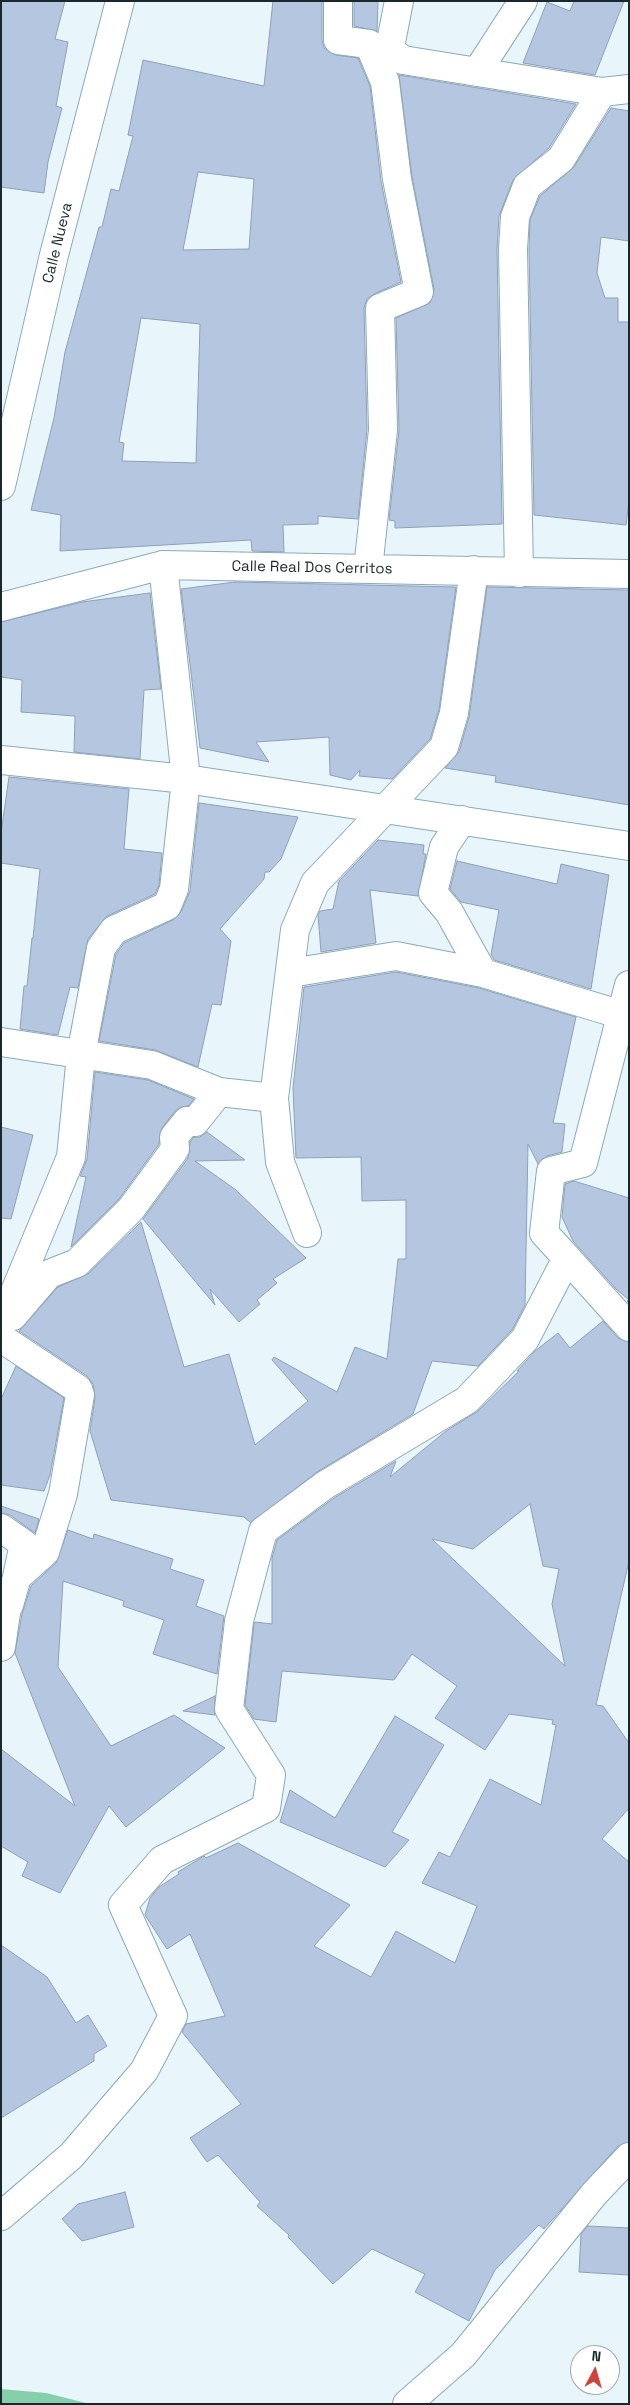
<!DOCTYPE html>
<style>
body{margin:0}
#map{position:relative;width:630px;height:2405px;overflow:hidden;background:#e8f6fc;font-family:"Space Grotesk",sans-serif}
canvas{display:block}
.frame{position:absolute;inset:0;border:2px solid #1a272d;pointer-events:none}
.north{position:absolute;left:570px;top:2345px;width:50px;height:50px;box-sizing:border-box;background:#fff;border:1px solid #a3a9ab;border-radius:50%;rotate:6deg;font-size:14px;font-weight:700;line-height:20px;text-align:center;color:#1a272d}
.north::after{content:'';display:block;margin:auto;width:18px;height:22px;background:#d0423a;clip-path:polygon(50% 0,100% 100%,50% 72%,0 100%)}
</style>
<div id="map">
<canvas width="630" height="2405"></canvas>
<div class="frame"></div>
<div class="north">N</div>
</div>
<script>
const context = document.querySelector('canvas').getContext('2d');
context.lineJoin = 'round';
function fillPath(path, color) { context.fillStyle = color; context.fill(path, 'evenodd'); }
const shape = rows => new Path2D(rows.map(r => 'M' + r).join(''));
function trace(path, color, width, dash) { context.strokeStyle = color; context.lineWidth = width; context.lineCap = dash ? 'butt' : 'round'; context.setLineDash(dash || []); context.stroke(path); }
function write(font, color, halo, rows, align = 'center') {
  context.font = font + ' "Space Grotesk",sans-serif'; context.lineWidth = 4; context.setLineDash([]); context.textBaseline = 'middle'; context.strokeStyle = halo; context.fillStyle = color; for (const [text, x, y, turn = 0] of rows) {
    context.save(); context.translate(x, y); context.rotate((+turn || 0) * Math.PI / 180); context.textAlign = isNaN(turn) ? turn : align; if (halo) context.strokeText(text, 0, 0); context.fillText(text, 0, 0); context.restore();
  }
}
const forest = shape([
 [1,2389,46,2393,90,2404,1,2404]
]);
const building = shape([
 [1,1,65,1,55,39,68,42,56,106,62,108,48,162,44,193,1,187,1,1],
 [273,1,322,1,322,40,324,48,336,55,358,58,370,86,381,181,401,282,374,294,367,299,364,308,367,429,358,519,318,516,318,524,283,525,284,552,252,551,251,540,60,551,61,515,31,510,54,418,65,352,99,227,102,227,111,189,119,191,133,136,128,135,143,60,264,86,273,1],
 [198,172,254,179,249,249,183,250,198,172],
 [141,318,200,324,196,463,122,461,124,443,119,442,141,318],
 [354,1,378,1,377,31,354,26,354,1],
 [574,1,624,1,595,75,523,63,547,2,570,11,574,1],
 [399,75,576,104,549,148,513,180,499,216,497,249,502,524,395,528,395,521,389,520,399,430,396,318,430,303,434,289,412,177,399,75],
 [611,108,629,111,629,241,601,237,597,273,605,298,618,298,618,322,629,322,629,501,626,525,534,515,529,249,530,220,540,196,574,167,611,108],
 [235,582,456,587,439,710,430,739,392,779,359,776,360,770,351,780,330,775,329,737,256,742,269,762,200,748,181,589,235,582],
 [487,587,629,590,629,805,495,782,496,776,445,768,459,752,469,717,487,587],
 [150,593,161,689,144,690,140,759,74,752,75,716,21,712,22,680,1,677,1,622,82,602,150,593],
 [9,777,129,789,124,849,162,853,159,885,155,894,107,916,88,939,78,988,70,987,58,1035,20,1029,24,986,27,986,32,938,33,938,40,869,1,863,1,833,9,777],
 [199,803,298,817,281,859,269,872,265,872,264,879,220,929,231,941,221,1005,212,1004,198,1067,155,1050,99,1041,116,954,124,943,173,920,181,912,190,891,199,803],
 [378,840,424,845,423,854,426,854,418,896,370,890,376,943,321,952,318,915,320,911,333,909,339,881,378,840],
 [457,861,557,884,561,864,609,875,591,989,494,960,491,954,499,910,461,902,450,889,457,861],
 [396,972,479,988,576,1017,553,1123,565,1124,562,1152,547,1156,538,1164,528,1144,525,1305,512,1330,478,1366,432,1361,413,1414,317,1472,251,1523,244,1517,111,1500,90,1431,95,1398,93,1384,87,1376,19,1331,58,1287,88,1274,141,1222,184,1367,229,1354,255,1445,308,1401,272,1360,274,1357,337,1392,355,1347,387,1359,398,1259,406,1259,406,1200,362,1201,361,1157,296,1158,293,1088,304,987,396,972],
 [95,1072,148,1080,194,1099,188,1106,181,1107,175,1111,162,1128,159,1144,119,1199,71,1247,86,1177,80,1176,87,1159,95,1072],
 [1,1127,33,1135,11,1219,1,1218,1,1127],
 [207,1132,245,1160,195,1161,236,1190,306,1258,273,1279,277,1283,257,1300,260,1304,239,1322,210,1289,215,1305,143,1219,188,1158,190,1142,194,1137,200,1137,207,1132],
 [574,1181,629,1198,629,1303,627,1301,629,1300,616,1289,573,1241,562,1217,565,1184,574,1181],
 [603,1321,618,1338,629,1342,629,1561,596,1705,603,1706,629,1743,629,1808,602,1839,629,1862,629,2142,618,2146,544,2229,539,2225,495,2270,469,2321,415,2292,425,2274,372,2249,333,2284,288,2237,289,2235,257,2206,260,2202,218,2155,207,2162,190,2138,241,2104,182,2032,186,2024,225,2016,190,1934,167,1949,145,1915,150,1898,159,1887,179,1874,178,1872,204,1856,206,1858,238,1843,350,1905,314,1946,371,1977,396,1931,455,1963,477,1906,422,1883,439,1852,450,1857,490,1779,541,1805,556,1725,552,1724,553,1720,509,1714,485,1750,435,1718,457,1686,412,1654,394,1680,282,1671,276,1722,254,1719,245,1705,254,1624,255,1622,272,1624,272,1558,277,1540,334,1498,396,1461,390,1477,446,1431,478,1411,519,1371,517,1371,535,1351,558,1333,570,1348,603,1321],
 [530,1504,543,1566,559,1569,552,1604,565,1666,432,1539,473,1549,530,1504],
 [16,1366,64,1398,50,1475,44,1491,1,1485,1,1399,16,1366],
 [1,1506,39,1519,35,1533,10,1515,1,1513,1,1506],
 [68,1530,93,1539,94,1534,173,1559,170,1569,204,1580,196,1606,224,1616,217,1674,153,1654,164,1620,123,1606,124,1601,63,1581,58,1667,111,1746,174,1715,225,1748,126,1827,109,1806,60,1893,22,1876,28,1862,1,1846,1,1749,75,1806,15,1653,22,1614,31,1586,56,1563,68,1530],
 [215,1696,215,1715,183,1711,215,1696],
 [395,1716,444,1745,392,1832,409,1840,385,1867,280,1822,290,1790,335,1818,395,1716],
 [1,1945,47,1977,76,2023,88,2015,107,2046,94,2054,94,2061,1,2118,1,1945],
 [125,2192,134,2227,82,2241,62,2219,78,2204,125,2192],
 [588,2226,629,2228,629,2275,579,2272,581,2234,588,2226]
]);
const minor = shape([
 [338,1,338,40,369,44,385,82,397,179,419,292,380,308,383,430,368,569],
 [399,1,390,47,395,54,403,60,602,92,629,89],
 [477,72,523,1],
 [1,486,54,255,120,1],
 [519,573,513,249,515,217,527,186,561,159,602,92],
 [1,607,163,565,629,574],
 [1,760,186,779,629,846],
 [462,820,444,847,433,893,449,912,483,973],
 [290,973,396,956,483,973,629,1017],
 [1,1042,152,1065,219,1092,274,1098],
 [307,1233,280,1162,274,1098,295,930,315,883,444,747,454,713,474,570],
 [567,1258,629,1327],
 [13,1316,49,1274,77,1263,131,1209,175,1149,174,1137,187,1121,195,1122,219,1092],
 [1,1325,71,1157,81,1055,101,948,114,930,167,906,174,889,186,779,163,565],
 [1,1338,78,1389,80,1395,63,1494,45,1552,17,1577,9,1605,7,1606,1,1647],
 [1,1528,24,1544,17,1577],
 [1,2216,71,2156,144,2071,173,2016,123,1905,162,1860,266,1808,271,1775,229,1709,239,1621,263,1531,325,1485,467,1400,525,1339,567,1258,544,1233,551,1171,583,1163,629,985],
 [407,2404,463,2355,594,2194,629,2157]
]);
const streetNames = [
 ["Calle Nueva",58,243,-76],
 ["Calle Real Dos Cerritos",312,568,1]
];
fillPath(forest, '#85cfab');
fillPath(building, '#b5c6e0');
trace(building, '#8f9fb8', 1);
trace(minor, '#8aaab8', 30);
trace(minor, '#fff', 28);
write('15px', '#1a272d', '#fff', streetNames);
</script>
